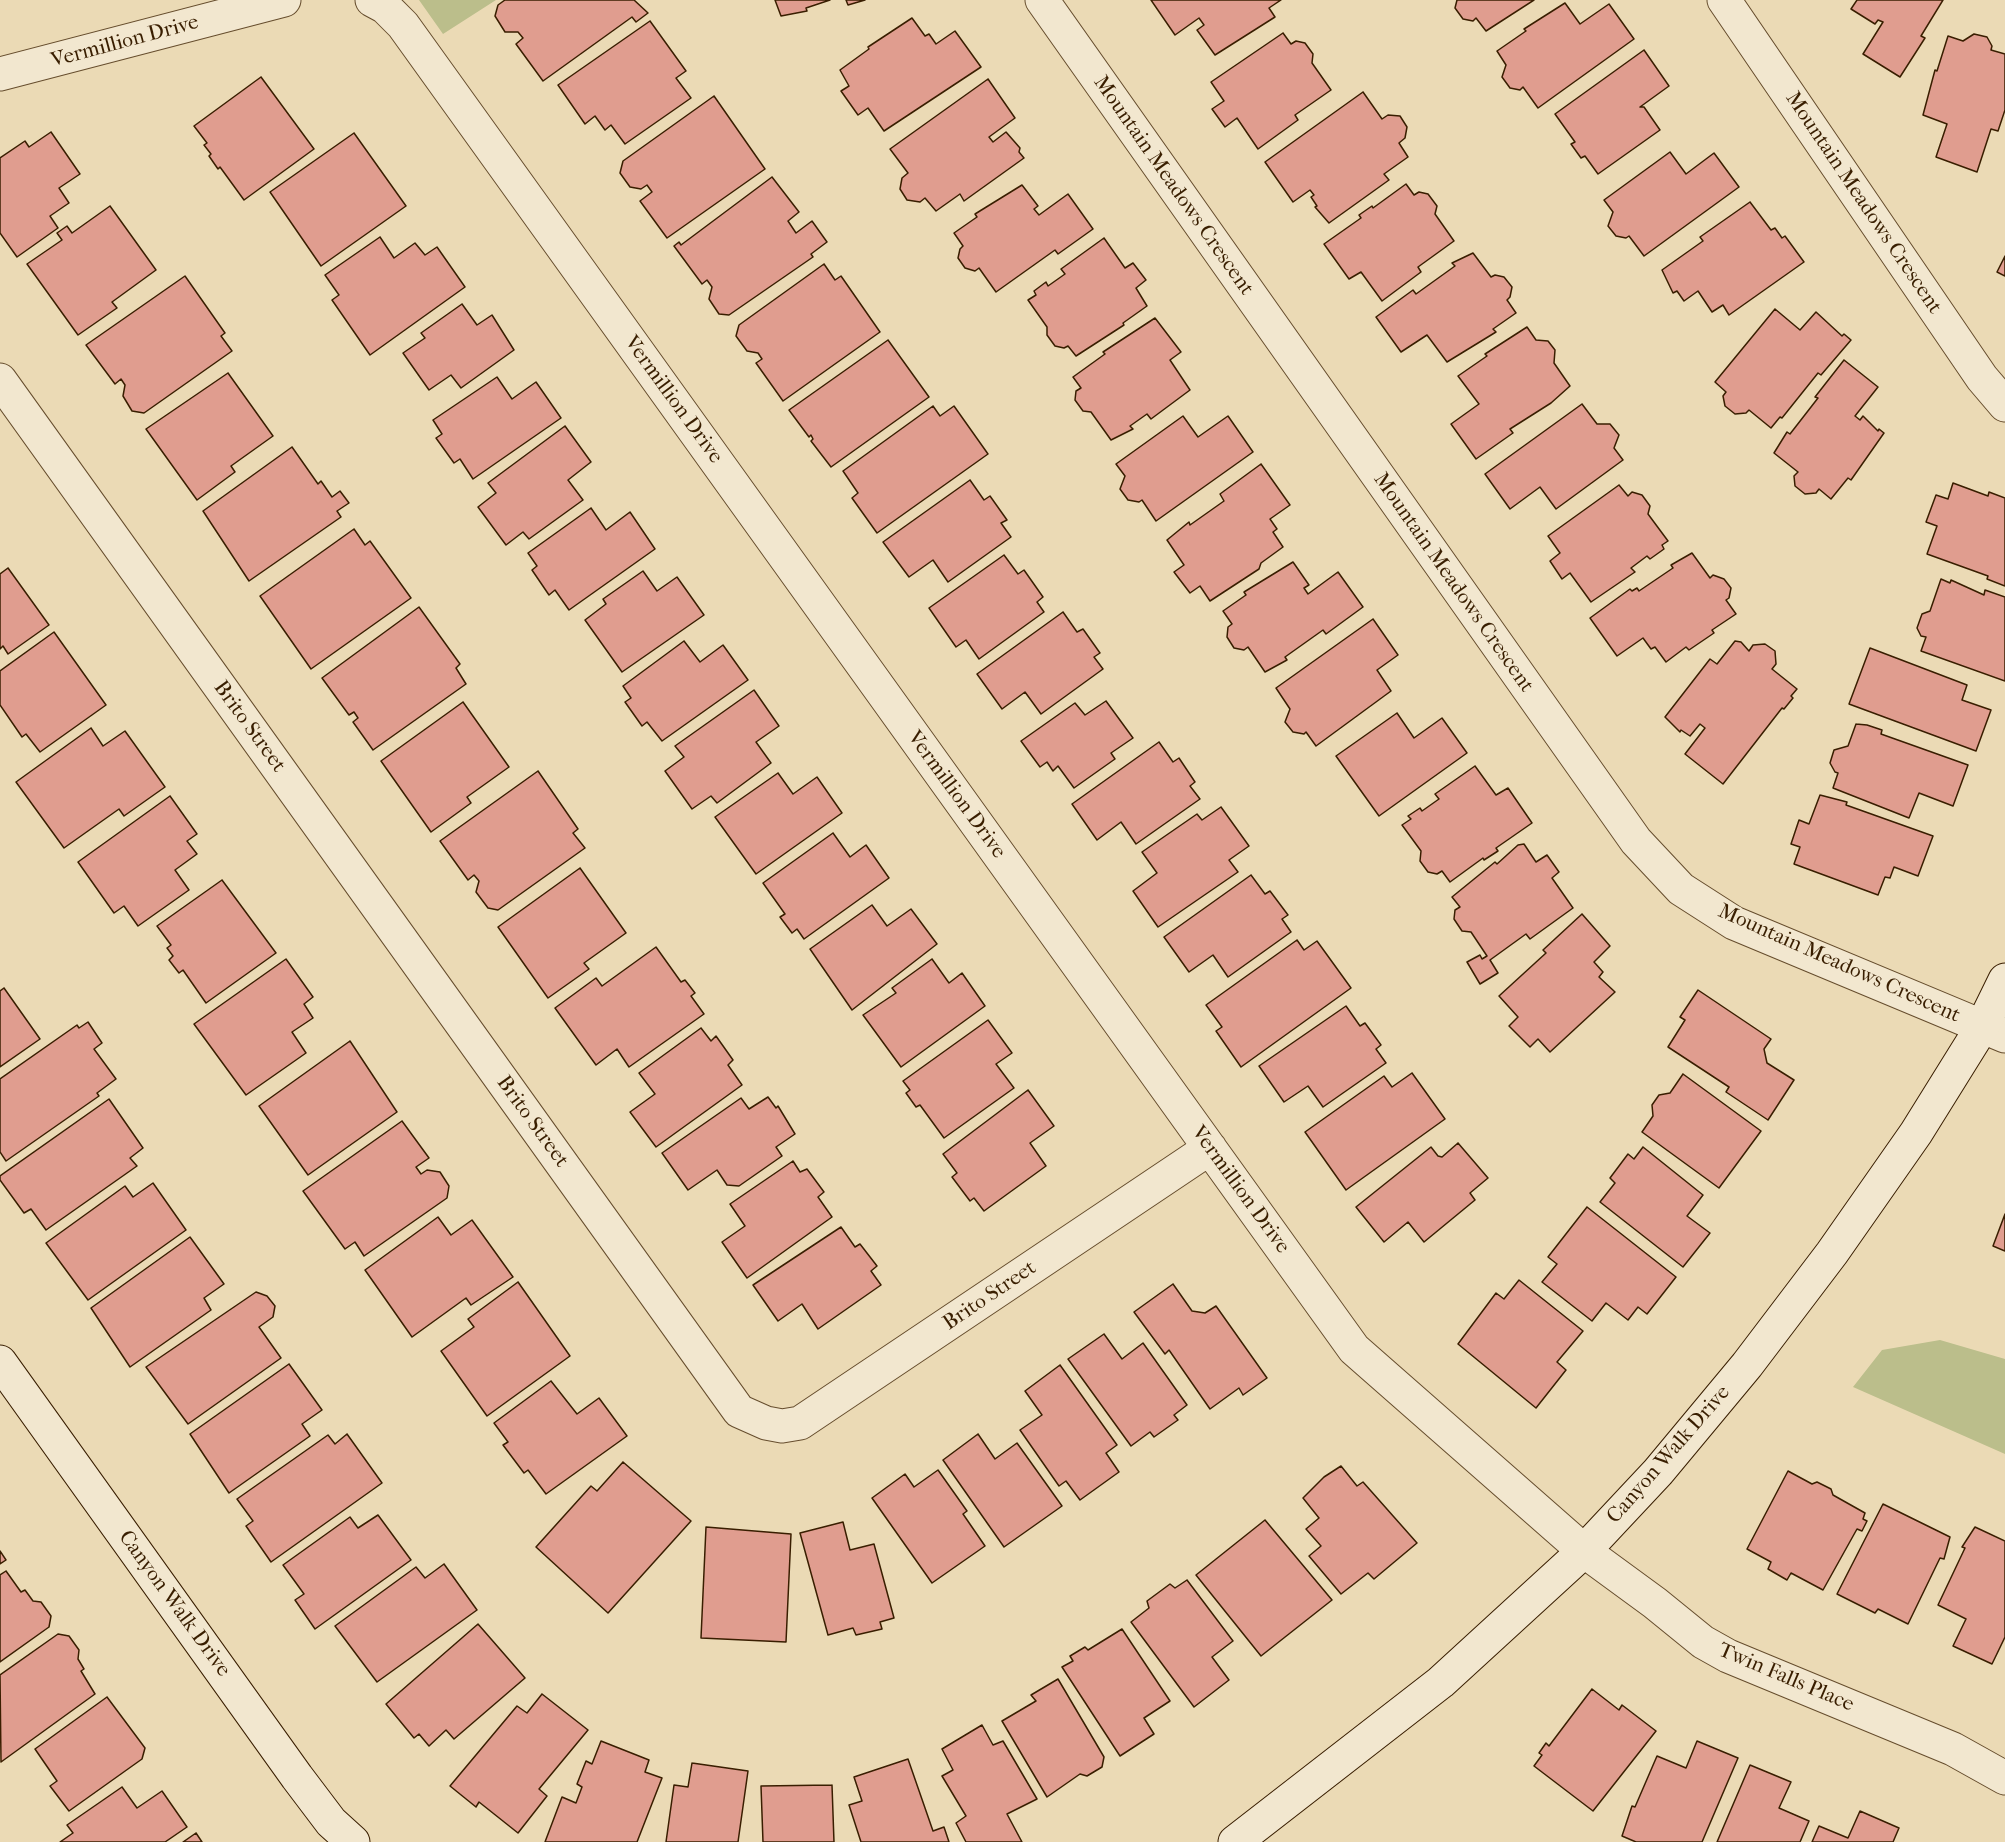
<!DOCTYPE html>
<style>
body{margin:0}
canvas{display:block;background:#ebdab5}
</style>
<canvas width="2005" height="1842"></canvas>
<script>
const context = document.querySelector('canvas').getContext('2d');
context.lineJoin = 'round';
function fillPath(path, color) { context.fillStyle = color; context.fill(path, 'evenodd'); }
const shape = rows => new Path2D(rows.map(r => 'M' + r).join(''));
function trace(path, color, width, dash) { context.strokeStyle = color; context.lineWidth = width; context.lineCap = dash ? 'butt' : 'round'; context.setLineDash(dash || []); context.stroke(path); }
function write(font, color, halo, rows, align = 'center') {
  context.font = font + ' "IM FELL French Canon",serif'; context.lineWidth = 4.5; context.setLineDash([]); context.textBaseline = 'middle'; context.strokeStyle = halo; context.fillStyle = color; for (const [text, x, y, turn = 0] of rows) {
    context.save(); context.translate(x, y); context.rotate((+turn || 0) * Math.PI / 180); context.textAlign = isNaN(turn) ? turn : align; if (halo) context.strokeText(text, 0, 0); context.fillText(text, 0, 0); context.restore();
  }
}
const green = shape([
 [419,0,496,0,443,34],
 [1940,1340,2005,1359,2005,1454,1853,1387,1882,1350]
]);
const building = shape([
 [505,0,634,0,648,13,636,22,632,17,543,81,516,44,523,38,518,32,505,32,495,16,498,5,505,0],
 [775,0,830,0,806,8,807,11,781,16,775,0],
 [846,0,865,0,848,5,846,0],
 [1151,0,1281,0,1269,8,1275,17,1215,55,1197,30,1204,25,1199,18,1175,35,1151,0],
 [1457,0,1534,0,1486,31,1476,18,1473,21,1463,19,1455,8,1457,0],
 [1857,0,1943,0,1921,36,1925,38,1900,77,1863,54,1883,22,1878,20,1875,24,1851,9,1857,0],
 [1565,3,1580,24,1609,4,1634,39,1538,108,1523,87,1520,90,1510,88,1502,77,1506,65,1497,51,1526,31,1524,29,1565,3],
 [912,18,925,36,929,34,936,44,955,31,981,67,884,131,868,108,858,115,841,91,849,86,840,70,869,49,868,47,912,18],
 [650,21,686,71,676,78,691,98,625,144,611,125,605,130,595,116,585,124,558,85,650,21],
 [1283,33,1291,44,1296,41,1305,43,1313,54,1312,63,1331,90,1295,115,1298,120,1258,149,1237,118,1225,127,1212,109,1224,101,1211,82,1283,33],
 [1974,34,1987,37,1992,46,1991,50,2005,54,2005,110,1998,131,1991,129,1977,172,1936,157,1947,124,1923,115,1935,70,1937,71,1948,36,1963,41,1974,34],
 [1644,50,1669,86,1640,107,1644,107,1660,130,1598,174,1585,156,1581,158,1571,144,1575,142,1555,114,1644,50],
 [261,77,314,149,244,200,220,167,218,169,209,156,211,154,204,145,207,143,194,126,261,77],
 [988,79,1015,118,989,137,993,142,1006,132,1020,148,1019,152,1024,158,964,201,960,194,936,211,925,198,920,202,907,200,900,189,902,178,908,173,890,149,988,79],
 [1363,92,1382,119,1388,115,1400,116,1407,127,1405,138,1399,143,1408,157,1384,174,1389,180,1329,223,1315,207,1317,206,1311,197,1314,195,1310,190,1293,202,1265,162,1363,92],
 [714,96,765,169,667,238,640,201,652,192,647,185,641,189,630,187,620,173,623,161,714,96],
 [51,132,80,174,59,188,69,203,50,216,58,228,17,257,0,233,0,158,25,141,29,147,51,132],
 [354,133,406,206,321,266,270,192,354,133],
 [1670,152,1686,174,1714,153,1739,187,1644,256,1629,236,1626,238,1616,236,1608,226,1613,212,1604,200,1670,152],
 [772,177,799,212,788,221,796,233,812,221,827,242,811,254,813,257,729,315,719,314,709,299,712,287,707,280,702,284,674,246,679,242,681,245,772,177],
 [1406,184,1414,195,1419,192,1428,194,1437,206,1435,214,1454,241,1418,267,1421,272,1382,301,1361,272,1349,279,1324,244,1361,218,1359,215,1372,206,1373,208,1406,184],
 [1022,185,1038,206,1034,209,1039,215,1068,194,1093,229,1058,254,1055,250,996,292,979,268,975,271,965,268,958,258,960,249,963,246,954,233,977,217,975,214,1022,185],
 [1750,202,1771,230,1775,228,1782,238,1785,236,1804,262,1729,315,1723,305,1712,312,1698,291,1684,301,1677,291,1673,293,1662,270,1703,241,1700,237,1750,202],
 [110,206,156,270,112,302,117,308,78,335,27,264,62,240,57,233,67,226,72,233,110,206],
 [380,237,394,258,415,243,425,255,437,247,465,287,370,355,332,300,339,295,325,275,380,237],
 [1104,238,1125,268,1133,263,1146,280,1136,288,1147,306,1123,323,1124,325,1076,356,1068,346,1064,348,1055,346,1047,335,1047,327,1028,300,1036,295,1034,291,1046,282,1048,286,1065,274,1061,269,1104,238],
 [1473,253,1491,277,1495,275,1504,277,1512,287,1510,297,1507,300,1516,313,1493,329,1496,332,1447,362,1427,335,1401,352,1376,317,1413,290,1416,294,1455,266,1452,263,1473,253],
 [2005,256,2005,276,1997,272,2005,256],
 [824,264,835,280,841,276,880,332,783,401,756,363,762,359,758,353,747,351,736,336,739,325,824,264],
 [185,276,225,333,221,336,232,351,144,413,132,411,123,396,125,385,121,379,115,384,86,345,185,276],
 [462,304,477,325,492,315,514,350,461,388,451,375,429,390,403,353,425,338,421,333,462,304],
 [1775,309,1800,330,1816,312,1842,336,1844,334,1851,340,1821,375,1818,373,1782,418,1780,417,1771,428,1749,410,1746,413,1735,414,1725,406,1723,396,1726,392,1715,382,1775,309],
 [1155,318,1181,352,1170,360,1190,390,1151,419,1147,414,1130,426,1133,429,1111,440,1091,412,1083,411,1075,400,1076,391,1081,388,1073,377,1105,354,1103,352,1155,318],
 [1527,327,1536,340,1548,341,1555,350,1554,363,1570,386,1551,403,1510,429,1513,433,1476,459,1451,424,1479,404,1458,376,1487,356,1485,354,1527,327],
 [888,340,929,397,831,467,811,441,813,439,811,435,809,437,789,410,888,340],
 [1844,360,1878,387,1855,416,1860,420,1863,416,1878,431,1879,429,1884,433,1851,480,1848,478,1831,499,1819,489,1816,493,1805,494,1795,486,1794,476,1798,472,1774,453,1787,432,1790,434,1818,398,1815,397,1844,360],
 [228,373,273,436,231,466,235,472,197,500,146,429,228,373],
 [497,377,512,399,536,382,561,418,473,479,460,459,454,463,436,438,442,434,433,420,497,377],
 [1582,404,1597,424,1610,424,1619,435,1614,448,1623,460,1556,509,1540,487,1510,509,1485,474,1582,404],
 [933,406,940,416,954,406,988,454,877,533,852,498,858,493,843,471,933,406],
 [1183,416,1198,437,1228,416,1253,452,1156,521,1142,500,1139,502,1128,500,1120,489,1125,476,1116,464,1183,416],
 [565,426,591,462,568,480,583,500,529,539,523,532,506,545,478,507,496,493,488,483,565,426],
 [292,447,318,484,321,481,332,497,340,491,349,503,337,511,341,517,249,581,203,511,292,447],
 [1261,464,1290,505,1270,519,1277,529,1273,532,1283,547,1261,563,1259,569,1210,601,1200,586,1190,593,1174,572,1184,565,1167,540,1189,522,1190,525,1224,501,1220,494,1261,464],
 [970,480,984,500,990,496,1007,520,1001,523,1011,537,948,582,933,560,909,577,883,542,970,480],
 [1953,483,1988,496,1989,492,2005,498,2005,586,1987,579,1988,576,1927,554,1937,526,1926,522,1936,495,1948,499,1953,483],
 [1619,485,1628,496,1632,492,1642,495,1650,506,1648,514,1668,541,1662,545,1664,549,1650,559,1647,556,1631,568,1635,572,1591,602,1570,573,1562,579,1550,561,1560,553,1548,536,1619,485],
 [591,508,606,530,630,512,655,549,569,610,555,590,549,595,532,570,537,566,528,553,591,508],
 [354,529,365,545,370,541,411,598,311,669,260,596,354,529],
 [1692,553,1710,578,1713,575,1724,579,1731,588,1729,598,1726,600,1736,614,1712,630,1714,633,1689,650,1686,647,1666,662,1655,647,1651,649,1643,638,1617,656,1590,618,1630,589,1632,591,1637,588,1639,591,1673,568,1671,565,1692,553],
 [1004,555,1018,574,1024,570,1043,597,1037,602,1044,612,979,659,966,640,956,647,929,608,1004,555],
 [1293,562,1309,585,1304,588,1308,594,1338,572,1363,607,1326,634,1323,630,1285,657,1287,660,1265,672,1248,647,1244,650,1234,648,1227,637,1228,627,1232,624,1223,611,1246,595,1244,592,1293,562],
 [8,568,49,625,8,654,3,646,0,649,0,574,8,568],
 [643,571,657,591,677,577,704,615,622,672,585,620,606,604,603,599,643,571],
 [1941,579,1950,583,1951,580,1984,595,1985,590,2005,597,2005,681,1921,651,1926,637,1921,636,1917,628,1922,614,1930,611,1941,579],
 [419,607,460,664,456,668,466,684,373,750,353,722,358,718,354,712,349,715,322,678,419,607],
 [1063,612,1077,632,1083,629,1100,653,1094,657,1103,669,1041,714,1025,692,1002,709,977,674,1063,612],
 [1373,619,1398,655,1377,670,1391,691,1316,746,1306,732,1304,734,1293,732,1285,722,1290,709,1276,688,1373,619],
 [54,632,106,705,40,752,26,734,22,737,0,705,0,671,54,632],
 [684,641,700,662,723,645,748,680,662,741,647,722,642,726,625,702,631,698,623,686,684,641],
 [1735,641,1741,642,1749,651,1753,645,1765,644,1775,651,1776,664,1772,669,1797,689,1791,696,1793,698,1784,709,1782,708,1723,784,1685,754,1705,728,1700,724,1690,736,1681,730,1680,732,1665,717,1710,659,1717,664,1735,641],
 [1870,648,1967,685,1962,700,1991,710,1976,751,1849,704,1870,648],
 [754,690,779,726,756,742,771,763,717,803,711,796,692,809,665,771,684,757,675,746,754,690],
 [1106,701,1133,738,1111,753,1115,759,1074,788,1058,766,1053,771,1047,762,1040,767,1021,741,1075,703,1085,715,1106,701],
 [463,702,509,767,467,797,471,803,431,832,381,761,463,702],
 [1397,713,1414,738,1442,718,1467,753,1379,816,1336,756,1397,713],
 [1856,724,1867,725,1882,730,1881,734,1968,765,1953,806,1919,793,1909,818,1833,788,1838,773,1835,772,1830,763,1834,750,1848,746,1856,724],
 [91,728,103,746,125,731,165,787,124,816,119,809,64,848,16,782,91,728],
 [1159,742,1173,762,1179,758,1195,782,1190,786,1200,799,1136,844,1121,822,1097,840,1072,804,1159,742],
 [1475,766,1496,795,1508,788,1532,823,1496,848,1498,851,1484,860,1483,858,1450,882,1442,871,1437,874,1428,872,1420,861,1421,851,1402,825,1411,819,1408,816,1420,808,1422,811,1439,799,1435,794,1475,766],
 [538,771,578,829,573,833,585,848,498,910,488,908,476,892,479,881,474,875,468,880,440,841,538,771],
 [778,773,793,794,817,777,842,813,756,874,715,817,778,773],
 [1820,795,1847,802,1846,805,1933,836,1918,876,1894,867,1890,878,1885,877,1878,895,1794,864,1800,847,1791,844,1799,820,1809,824,1820,795],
 [170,796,197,834,187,841,197,854,175,870,189,890,138,926,124,906,114,913,78,862,170,796],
 [1221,807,1249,846,1229,860,1238,872,1158,927,1133,891,1157,873,1142,852,1197,814,1202,820,1221,807],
 [833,833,850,857,866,845,889,878,804,939,797,929,792,933,780,917,785,914,763,883,833,833],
 [1524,844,1536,862,1547,855,1559,872,1552,878,1573,908,1530,939,1526,934,1490,960,1498,973,1480,984,1467,962,1480,955,1482,959,1487,956,1471,932,1462,931,1454,919,1455,910,1460,907,1452,897,1495,862,1497,864,1518,845,1524,844],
 [580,868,626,933,584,963,589,969,548,998,498,927,580,868],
 [1251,875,1265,894,1270,891,1288,915,1282,919,1291,932,1228,977,1213,955,1189,972,1164,937,1251,875],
 [222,880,276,953,206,1003,183,970,179,973,169,960,173,956,167,948,171,945,157,926,222,880],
 [872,905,887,926,911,909,937,944,852,1010,810,949,872,905],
 [1582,914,1610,946,1594,962,1603,972,1599,977,1615,992,1550,1052,1538,1039,1530,1047,1509,1026,1518,1017,1499,996,1546,953,1543,950,1582,914],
 [1297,940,1304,950,1317,941,1351,988,1241,1067,1216,1031,1222,1027,1206,1005,1297,940],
 [656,947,681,982,685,980,695,993,691,996,704,1014,629,1067,617,1049,596,1065,555,1008,596,978,602,986,656,947],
 [286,959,313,997,304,1004,313,1018,292,1032,306,1053,246,1095,194,1024,286,959],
 [932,959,949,983,962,973,985,1006,901,1067,863,1015,896,993,892,988,932,959],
 [4,988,40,1039,0,1067,0,991,4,988],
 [1698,990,1771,1039,1764,1049,1767,1063,1794,1080,1768,1120,1726,1092,1729,1087,1668,1047,1685,1020,1680,1017,1698,990],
 [1346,1006,1360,1026,1365,1023,1381,1045,1376,1049,1386,1063,1323,1107,1308,1086,1284,1102,1259,1066,1346,1006],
 [988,1020,1012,1053,996,1064,1014,1088,944,1138,920,1105,916,1107,906,1093,910,1090,903,1081,988,1020],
 [88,1022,102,1043,94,1049,116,1079,97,1093,99,1096,6,1161,0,1152,0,1079,77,1025,79,1028,88,1022],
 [701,1028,711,1041,716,1036,733,1060,728,1065,742,1085,656,1147,630,1112,655,1094,639,1073,701,1028],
 [350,1041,397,1112,308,1175,259,1106,350,1041],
 [1412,1073,1445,1119,1346,1190,1305,1132,1384,1076,1392,1087,1412,1073],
 [1683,1074,1761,1131,1719,1188,1642,1132,1653,1116,1652,1105,1659,1095,1670,1093,1683,1074],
 [1028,1090,1054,1126,1030,1143,1046,1166,984,1211,974,1198,970,1201,952,1177,957,1173,943,1154,1028,1090],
 [768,1097,776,1108,778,1106,795,1134,776,1147,782,1156,739,1186,727,1185,717,1170,688,1190,662,1153,741,1098,749,1109,768,1097],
 [109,1099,143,1148,130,1158,137,1166,46,1230,31,1209,24,1213,0,1180,0,1176,109,1099],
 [402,1121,429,1158,416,1167,421,1174,427,1170,440,1172,449,1186,447,1198,364,1256,355,1242,345,1249,303,1191,402,1121],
 [1458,1143,1488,1178,1470,1193,1475,1200,1424,1242,1408,1222,1384,1242,1356,1207,1431,1147,1438,1156,1442,1157,1458,1143],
 [1643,1147,1703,1195,1687,1216,1710,1233,1683,1267,1600,1202,1615,1183,1610,1178,1628,1154,1634,1159,1643,1147],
 [793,1161,800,1172,807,1169,824,1192,818,1197,832,1217,747,1278,722,1242,745,1226,730,1204,793,1161],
 [153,1183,186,1230,88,1300,46,1243,125,1186,133,1197,153,1183],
 [1587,1207,1676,1277,1647,1314,1638,1307,1628,1320,1606,1303,1592,1321,1542,1282,1557,1264,1548,1257,1587,1207],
 [2005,1214,2005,1251,1993,1246,2005,1214],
 [438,1217,451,1235,472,1220,513,1277,471,1305,466,1298,412,1337,365,1270,438,1217],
 [841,1227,855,1247,860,1244,877,1266,871,1271,881,1285,818,1329,802,1304,778,1321,753,1285,841,1227],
 [190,1237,224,1284,204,1298,211,1310,130,1367,91,1308,190,1237],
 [1519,1280,1583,1331,1557,1362,1566,1370,1536,1408,1458,1344,1496,1293,1504,1299,1519,1280],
 [518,1282,570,1356,487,1416,441,1351,474,1327,468,1319,518,1282],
 [1173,1284,1192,1311,1205,1313,1216,1306,1267,1378,1243,1395,1239,1388,1210,1409,1169,1350,1165,1354,1134,1312,1173,1284],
 [256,1292,267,1296,275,1306,273,1317,259,1327,281,1358,188,1424,146,1367,256,1292],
 [1104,1334,1122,1359,1143,1343,1187,1405,1174,1415,1178,1420,1154,1437,1150,1432,1131,1446,1068,1359,1104,1334],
 [289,1364,322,1410,302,1424,310,1436,229,1493,190,1434,289,1364],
 [1060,1365,1117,1445,1106,1453,1119,1472,1080,1500,1066,1481,1059,1486,1020,1430,1042,1415,1025,1391,1060,1365],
 [551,1381,577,1414,599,1398,627,1436,546,1494,528,1470,524,1473,503,1445,508,1442,494,1423,551,1381],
 [347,1434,382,1483,271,1562,246,1526,253,1521,237,1499,328,1435,335,1444,347,1434],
 [978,1434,995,1459,1017,1443,1062,1506,1004,1547,943,1460,978,1434],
 [623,1462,691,1521,608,1613,536,1547,591,1486,597,1491,623,1462],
 [1341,1466,1357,1486,1363,1482,1417,1543,1374,1579,1368,1573,1341,1594,1309,1556,1321,1546,1306,1529,1319,1518,1303,1498,1324,1477,1341,1466],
 [938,1470,967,1511,963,1514,985,1546,932,1583,872,1498,905,1474,914,1487,938,1470],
 [1788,1471,1812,1484,1817,1482,1831,1489,1833,1495,1865,1513,1863,1519,1867,1521,1862,1531,1857,1529,1823,1590,1791,1573,1787,1580,1768,1569,1771,1562,1747,1549,1788,1471],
 [1883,1504,1950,1537,1944,1559,1940,1558,1908,1624,1878,1609,1875,1613,1837,1594,1883,1504],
 [378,1515,411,1560,315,1629,295,1600,304,1594,283,1565,350,1517,358,1528,378,1515],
 [1265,1520,1332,1600,1261,1656,1196,1575,1265,1520],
 [843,1522,850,1550,874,1544,894,1618,880,1622,882,1629,856,1635,853,1628,828,1635,800,1533,843,1522],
 [706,1527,791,1534,786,1642,701,1638,706,1527],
 [1975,1527,2005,1541,2005,1637,1992,1664,1953,1646,1966,1619,1938,1605,1965,1548,1962,1547,1975,1527],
 [0,1551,6,1560,0,1564,0,1551],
 [444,1564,477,1610,377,1682,335,1626,416,1567,425,1578,444,1564],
 [6,1571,21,1592,25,1590,33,1601,41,1602,51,1616,49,1627,0,1662,0,1575,6,1571],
 [1187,1580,1233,1641,1212,1657,1229,1680,1194,1707,1131,1622,1149,1608,1147,1601,1170,1584,1175,1588,1187,1580],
 [478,1624,525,1678,454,1739,446,1730,429,1746,419,1734,414,1738,386,1704,478,1624],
 [1122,1629,1170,1701,1144,1718,1154,1734,1120,1756,1062,1667,1073,1661,1070,1656,1085,1647,1088,1650,1122,1629],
 [58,1634,69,1636,79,1650,78,1659,84,1669,81,1671,95,1694,1,1762,0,1675,58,1634],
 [1058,1679,1104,1757,1102,1767,1087,1776,1080,1774,1047,1797,1002,1721,1036,1701,1031,1695,1058,1679],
 [1592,1689,1619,1710,1622,1705,1656,1731,1593,1811,1534,1766,1542,1755,1539,1753,1546,1743,1549,1746,1592,1689],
 [542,1694,588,1730,539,1789,547,1796,518,1833,479,1802,476,1807,450,1786,517,1706,527,1713,542,1694],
 [107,1697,145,1748,142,1759,69,1811,50,1786,57,1781,35,1749,107,1697],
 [982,1725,993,1745,1003,1741,1037,1799,1007,1814,1022,1842,966,1842,956,1823,966,1816,942,1776,953,1770,942,1749,982,1725],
 [601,1741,649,1760,645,1772,662,1778,637,1842,545,1842,562,1797,576,1803,582,1787,577,1784,586,1761,592,1764,601,1741],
 [1697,1741,1738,1758,1702,1842,1636,1842,1622,1836,1632,1806,1635,1807,1657,1756,1686,1768,1697,1741],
 [908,1759,933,1831,944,1827,949,1842,861,1842,849,1805,862,1801,854,1777,908,1759],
 [692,1763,748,1771,738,1842,666,1842,674,1785,688,1787,692,1763],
 [1750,1765,1791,1782,1779,1808,1809,1821,1800,1842,1717,1842,1750,1765],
 [832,1785,834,1842,763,1842,761,1786,832,1785],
 [122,1787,137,1808,162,1791,187,1827,165,1842,60,1842,73,1833,67,1825,122,1787],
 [1860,1811,1899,1828,1893,1842,1812,1842,1819,1826,1848,1838,1860,1811],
 [196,1833,202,1842,183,1842,196,1833]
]);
const street = shape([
 [372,0,385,7,403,25,1354,1349,1584,1551,1655,1603,1703,1642,1728,1656,1953,1749,2005,1778],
 [1042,0,1636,841,1681,889,1734,923,2005,1036],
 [1724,0,1982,378,2005,405],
 [0,74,284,0],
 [0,380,739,1411,766,1423,782,1426,800,1423,1210,1148]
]);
const secondary = shape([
 [0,1362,297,1777,331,1822,353,1842],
 [1235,1842,1441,1682,1584,1551,1658,1472,1747,1365,1832,1253,1916,1133,1982,1027,2005,980]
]);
const streetNames = [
 ["Vermillion Drive",125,42,-15],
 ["Mountain Meadows Crescent",1173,186,55],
 ["Mountain Meadows Crescent",1863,203,56],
 ["Vermillion Drive",673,400,54],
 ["Mountain Meadows Crescent",1453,583,55],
 ["Brito Street",249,727,54],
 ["Vermillion Drive",956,795,54],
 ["Mountain Meadows Crescent",1839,964,24],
 ["Brito Street",532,1122,54],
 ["Vermillion Drive",1240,1190,54],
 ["Brito Street",990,1296,-34],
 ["Canyon Walk Drive",1669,1455,-49],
 ["Canyon Walk Drive",174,1604,54],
 ["Twin Falls Place",1786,1678,23]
];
fillPath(green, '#bbbe8b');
fillPath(building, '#e09d8f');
trace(building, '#391e00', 1.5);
trace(street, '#664d2d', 35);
trace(secondary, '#391e00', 35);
trace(street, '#f2e7cf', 33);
trace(secondary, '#f2e7cf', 33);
write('21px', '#391e00', '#f2e7cf', streetNames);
</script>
